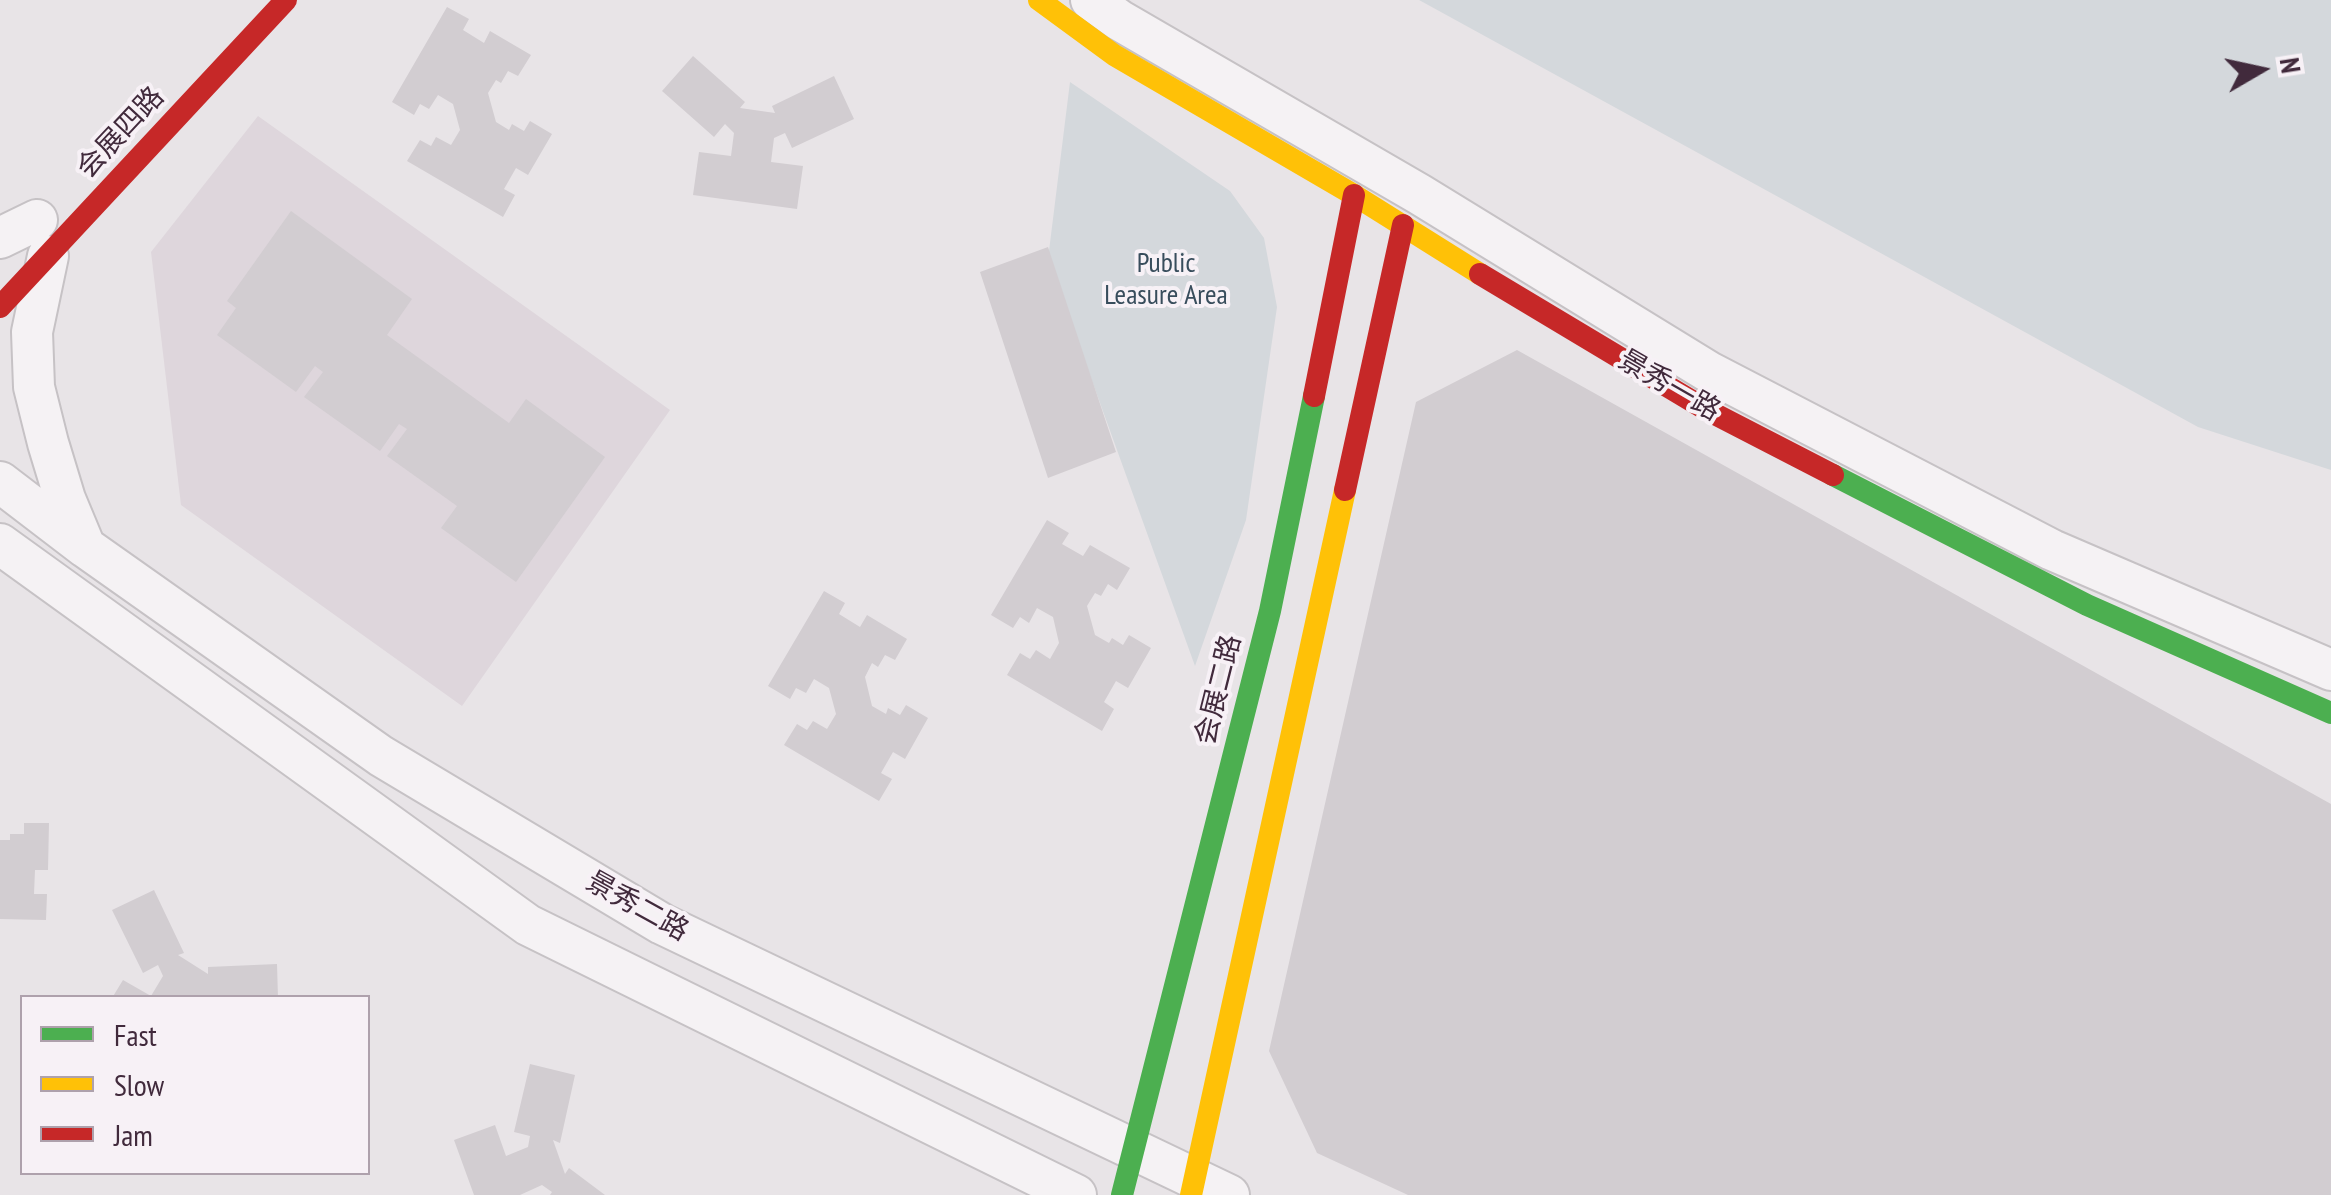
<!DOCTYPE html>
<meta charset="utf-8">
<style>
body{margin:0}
#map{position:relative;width:2331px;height:1195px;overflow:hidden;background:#e8e4e7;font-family:"PT Sans Narrow",sans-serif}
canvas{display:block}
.legend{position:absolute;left:20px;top:995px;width:350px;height:180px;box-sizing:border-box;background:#f7f1f6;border:2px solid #aea1ac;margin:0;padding:12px 18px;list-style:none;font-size:30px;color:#412a3c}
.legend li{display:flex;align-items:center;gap:20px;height:50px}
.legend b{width:50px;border:2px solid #aea1ac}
.north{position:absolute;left:2211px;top:20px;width:100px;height:100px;-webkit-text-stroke:8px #f7f1f6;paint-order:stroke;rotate:81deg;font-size:28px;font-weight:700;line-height:40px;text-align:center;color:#412a3c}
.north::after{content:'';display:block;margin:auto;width:35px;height:45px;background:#412a3c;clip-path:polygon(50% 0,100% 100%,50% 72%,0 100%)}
</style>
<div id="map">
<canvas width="2331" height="1195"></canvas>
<ul class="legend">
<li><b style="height:12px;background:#4caf50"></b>Fast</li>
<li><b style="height:12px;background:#ffc107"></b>Slow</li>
<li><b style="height:12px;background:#c62828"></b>Jam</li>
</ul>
<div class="north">N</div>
</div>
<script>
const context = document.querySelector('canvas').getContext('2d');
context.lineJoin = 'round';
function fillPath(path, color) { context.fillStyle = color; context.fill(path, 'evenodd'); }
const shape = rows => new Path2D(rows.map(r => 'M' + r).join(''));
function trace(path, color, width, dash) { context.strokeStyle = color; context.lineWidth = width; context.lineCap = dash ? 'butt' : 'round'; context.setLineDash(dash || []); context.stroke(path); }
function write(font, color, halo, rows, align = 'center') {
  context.font = font + ' "PT Sans Narrow","Noto Sans SC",sans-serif'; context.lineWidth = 8; context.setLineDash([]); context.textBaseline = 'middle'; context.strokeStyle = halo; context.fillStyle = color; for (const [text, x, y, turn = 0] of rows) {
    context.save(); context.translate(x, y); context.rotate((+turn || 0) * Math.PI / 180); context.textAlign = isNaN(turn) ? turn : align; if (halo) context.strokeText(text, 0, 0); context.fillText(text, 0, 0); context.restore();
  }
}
const built = shape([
 [258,116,670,410,462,706,181,505,151,252]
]);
const green = shape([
 [1419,0,2331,0,2331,470,2198,427],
 [1070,82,1230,191,1264,238,1277,307,1246,520,1195,666,1048,259]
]);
const building = shape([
 [447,7,469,19,463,30,484,43,490,31,531,55,518,76,508,71,501,83,496,80,488,93,496,122,509,130,512,124,524,131,530,121,552,134,528,175,516,168,504,189,515,195,503,217,407,161,420,140,431,146,436,137,451,145,460,130,453,104,438,95,429,109,420,104,414,115,392,102],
 [693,56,745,102,740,108,775,113,772,106,834,76,854,119,792,148,785,133,774,138,771,162,803,166,797,209,693,195,699,152,731,156,734,133,725,124,714,137,662,91],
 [291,211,412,299,387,335,509,423,526,399,605,457,516,582,441,528,457,506,387,456,407,429,399,424,380,451,304,397,323,372,315,366,296,392,217,335,236,308,227,301],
 [1048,247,1116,452,1048,478,980,272],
 [1517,350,2331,804,2331,1195,1408,1195,1317,1153,1269,1051,1416,402],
 [1047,520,1069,533,1062,544,1083,556,1090,545,1130,568,1117,590,1108,584,1101,596,1095,593,1087,606,1095,635,1109,643,1112,638,1123,645,1129,635,1151,648,1128,688,1116,681,1104,702,1114,709,1102,731,1007,675,1020,653,1030,659,1036,650,1050,659,1059,643,1053,617,1037,608,1029,623,1020,617,1013,628,991,615],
 [824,591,845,603,839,614,860,627,867,615,907,639,895,660,885,655,878,667,872,663,865,677,872,706,886,714,888,708,900,715,906,705,928,718,905,759,893,752,881,773,892,779,879,801,784,745,797,724,807,730,813,721,827,729,836,714,829,688,814,679,806,693,796,688,790,699,768,686],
 [24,823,49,823,48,870,35,870,34,894,47,894,46,920,0,919,0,840,10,840,10,834,24,834],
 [154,890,184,953,178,955,208,974,208,967,277,964,278,998,112,998,123,980,151,996,163,976,158,965,143,973,112,910],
 [530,1064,575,1075,560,1143,553,1140,565,1174,569,1168,605,1195,550,1195,552,1192,542,1185,520,1195,474,1195,454,1140,495,1125,506,1156,528,1147,530,1136,514,1132]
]);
const street = shape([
 [1091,0,1119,20,1419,194,1709,372,2052,550,2331,670],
 [0,238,37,220],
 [48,256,32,332,34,387,48,443,65,499,85,547],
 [0,482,85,547,381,756,662,924,1229,1195],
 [0,544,528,925,1076,1195]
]);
const fast = shape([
 [1833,475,2087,605,2331,713],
 [1122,1195,1270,611,1314,396]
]);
const slow = shape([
 [1039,0,1114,55,1354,195,1480,274],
 [1191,1195,1345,490]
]);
const jam = shape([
 [1480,274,1707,410,1833,475],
 [0,307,286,0],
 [1314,396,1354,195],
 [1345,490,1403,225]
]);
const streetNames = [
 ["会展四路",121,133,-47],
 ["景秀一路",1669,386,30],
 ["会展二路",1219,690,-76],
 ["景秀二路",637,907,29]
];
const parkNames = [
 ["Public",1166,264],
 ["Leasure Area",1166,296]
];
fillPath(built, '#ded6dc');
fillPath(green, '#d4d8dc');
fillPath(building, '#d2cdd1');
trace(street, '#c6c2c5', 44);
trace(street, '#f5f2f4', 40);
trace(fast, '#4caf50', 22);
trace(slow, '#ffc107', 22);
trace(jam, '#c62828', 22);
write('28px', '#412a3c', '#f7f1f6', streetNames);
write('28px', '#384d5c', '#f7f1f6', parkNames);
</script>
